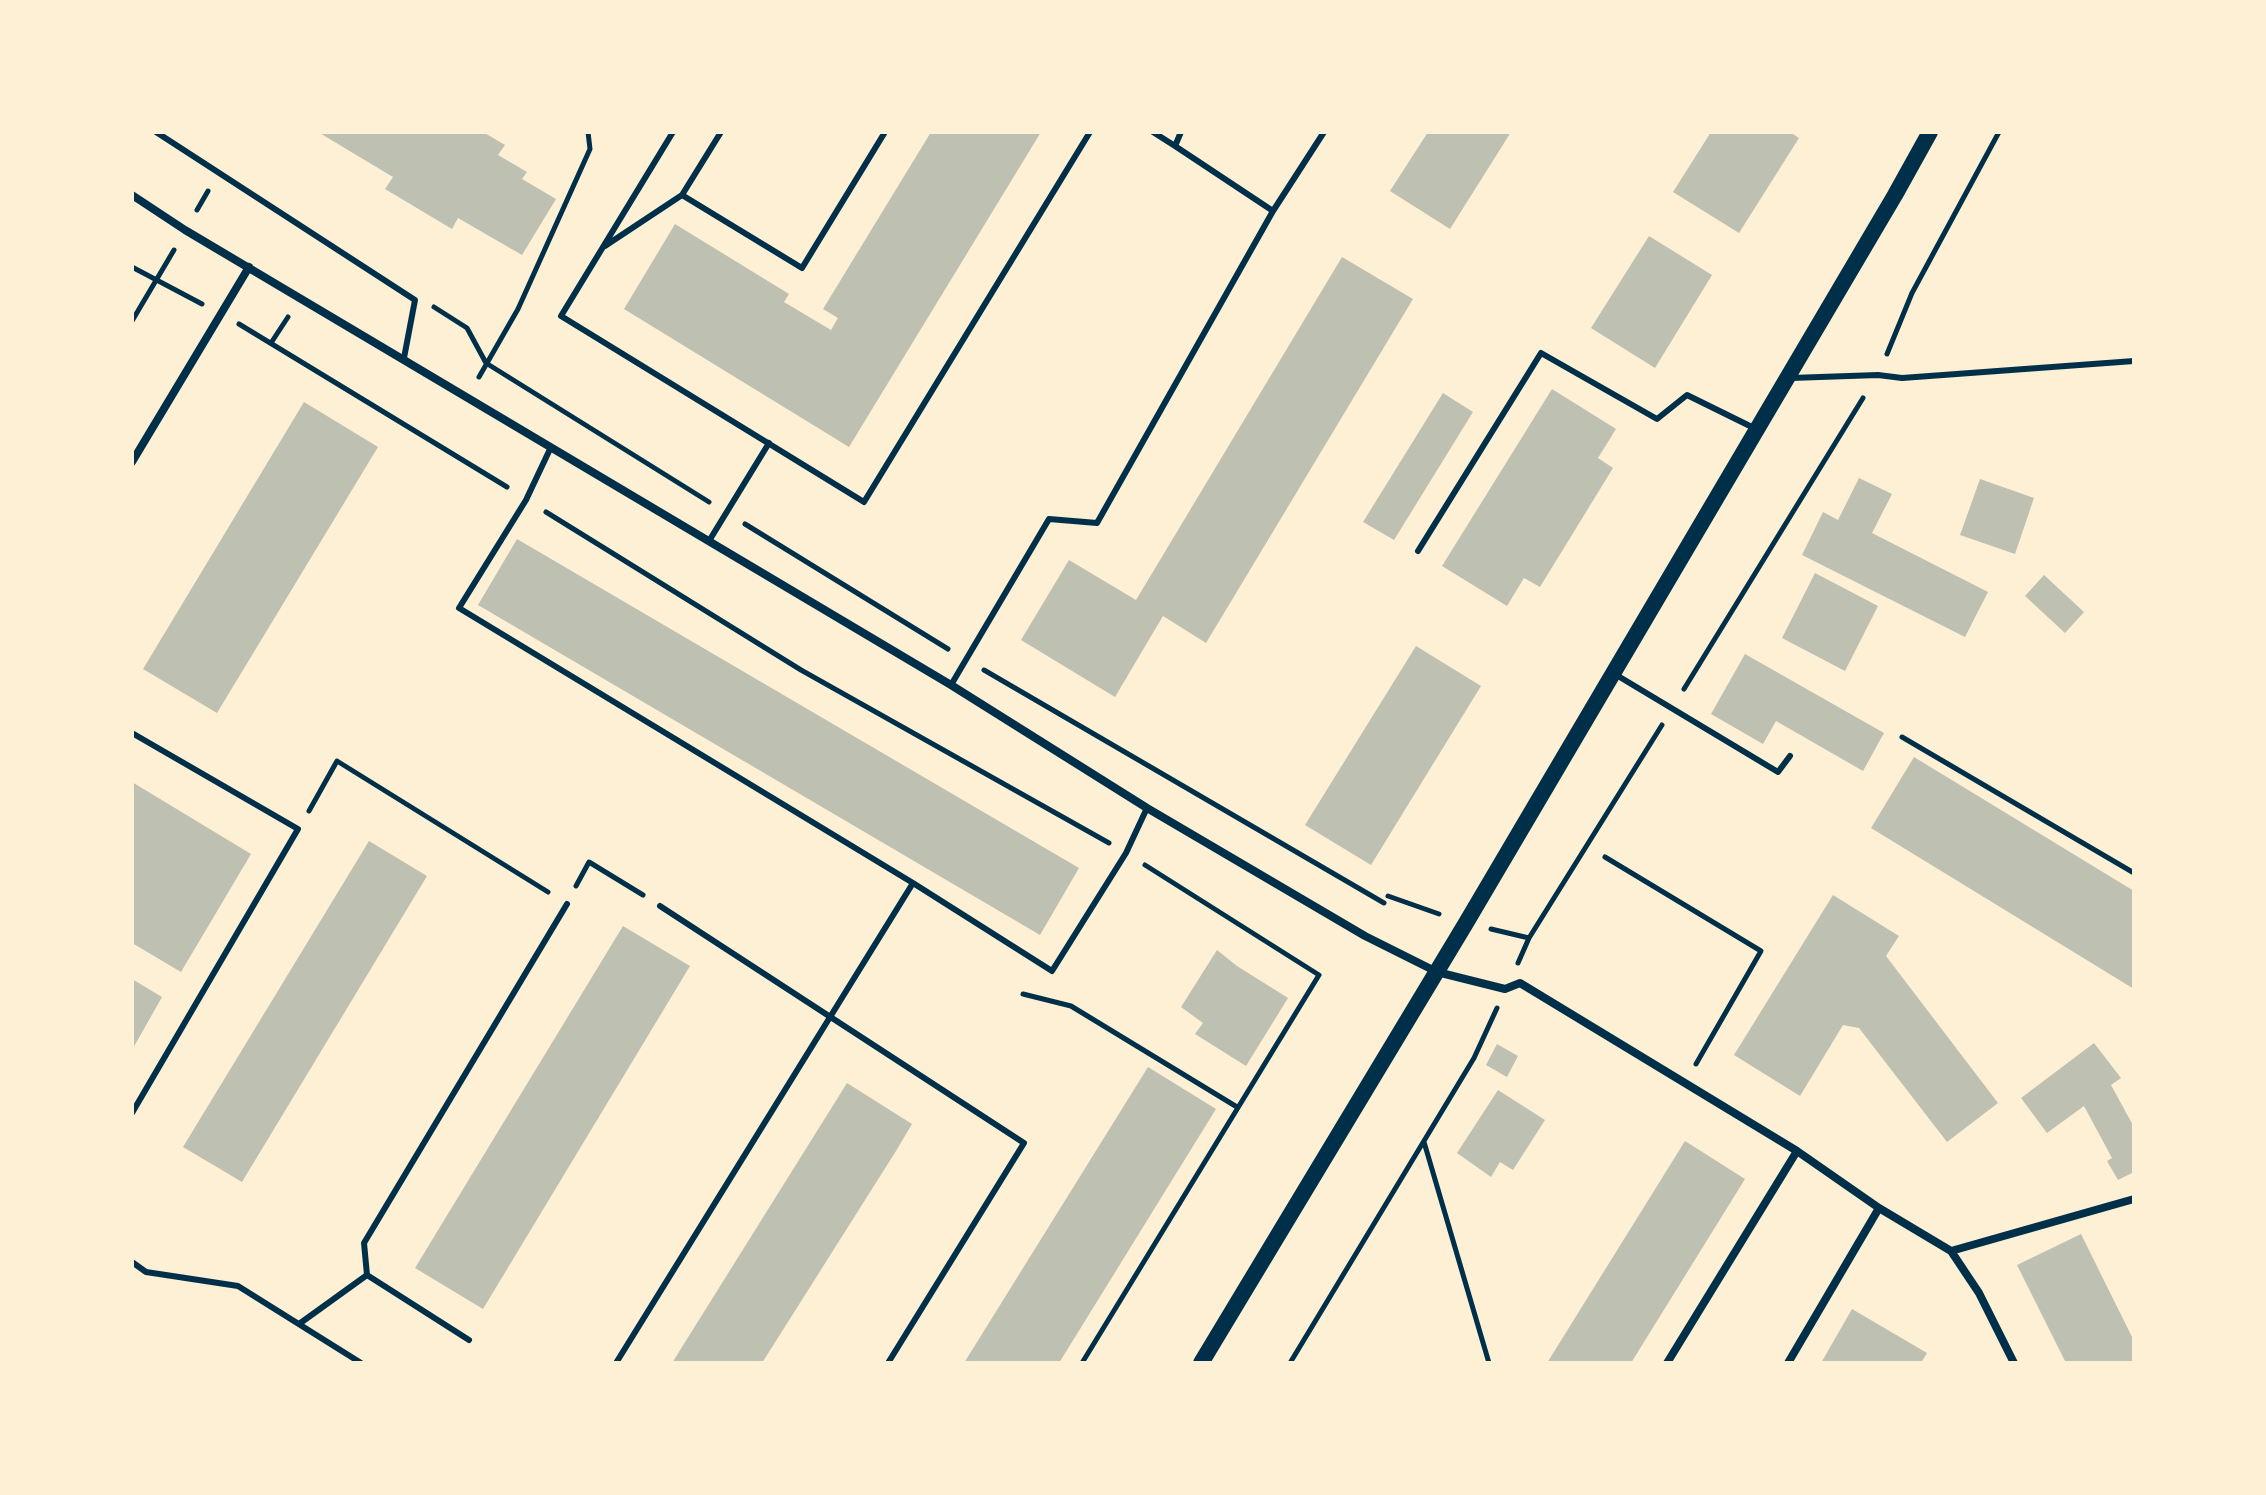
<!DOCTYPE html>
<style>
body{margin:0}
#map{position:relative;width:2266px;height:1495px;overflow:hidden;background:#fdf0d5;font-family:"DejaVu Sans",sans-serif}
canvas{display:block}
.frame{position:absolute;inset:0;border:134px solid #fdf0d5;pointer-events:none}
</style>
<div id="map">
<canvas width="2266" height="1495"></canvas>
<div class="frame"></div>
</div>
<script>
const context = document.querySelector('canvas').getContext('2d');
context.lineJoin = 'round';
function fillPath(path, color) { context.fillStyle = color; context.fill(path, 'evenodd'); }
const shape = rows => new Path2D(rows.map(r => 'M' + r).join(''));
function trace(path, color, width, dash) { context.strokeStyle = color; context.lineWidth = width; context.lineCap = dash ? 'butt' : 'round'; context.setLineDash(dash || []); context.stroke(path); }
const building = shape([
 [318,132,483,132,505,145,498,155,527,172,522,179,556,199,522,255,458,218,452,229,385,189,393,177],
 [931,132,1041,132,849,447,624,309,675,224,789,294,784,302,831,330,838,318,823,309],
 [1428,132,1511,132,1450,229,1390,191],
 [1711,132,1790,132,1799,138,1739,233,1673,192],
 [1649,236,1712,275,1655,368,1591,328],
 [1342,257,1413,299,1206,643,1163,616,1115,697,1021,640,1069,560,1136,600],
 [1552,389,1616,429,1598,458,1613,468,1540,587,1524,578,1507,606,1442,566],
 [1443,393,1473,412,1394,540,1363,522],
 [304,402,378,447,217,713,143,669],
 [1859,478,1892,494,1872,533,1988,592,1965,637,1802,555,1823,512,1838,520],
 [1980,479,2034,498,2015,554,1960,535],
 [517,539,1079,868,1040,935,478,605],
 [1815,573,1878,606,1845,671,1782,638],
 [2044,575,2084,612,2065,633,2025,596],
 [1416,646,1481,686,1371,865,1305,825],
 [1745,654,1884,733,1863,771,1776,721,1763,744,1711,714],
 [1914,757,2134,891,2134,989,1871,828],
 [132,782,251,854,181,972,132,943],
 [369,841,427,876,242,1182,183,1147],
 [1833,895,1899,936,1886,956,1998,1103,1947,1142,1859,1028,1843,1025,1800,1096,1734,1055],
 [623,926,690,966,483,1309,415,1268],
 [1217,950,1237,966,1288,998,1246,1066,1195,1034,1203,1023,1181,1007],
 [132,979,162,997,132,1050],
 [2094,1043,2121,1078,2111,1085,2134,1127,2134,1172,2118,1180,2107,1161,2112,1158,2084,1106,2047,1133,2021,1098],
 [1497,1044,1518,1056,1507,1077,1486,1065],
 [1148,1067,1216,1109,1059,1363,964,1363],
 [847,1083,912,1124,896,1151,762,1363,672,1363],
 [1498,1090,1545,1120,1513,1170,1500,1162,1491,1177,1457,1153],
 [1685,1141,1745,1179,1631,1363,1547,1363],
 [2081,1234,2134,1341,2134,1363,2066,1363,2017,1265],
 [1852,1309,1927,1353,1921,1363,1821,1363]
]);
const path = shape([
 [197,210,208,191],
 [132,267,202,304],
 [434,307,467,328,486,363,709,502],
 [132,321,174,250],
 [239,324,507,487],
 [271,343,288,317],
 [1887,354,1912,293,1999,132],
 [479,377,518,309,590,149,588,132],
 [546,512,801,670,1109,843],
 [745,524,948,649],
 [984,670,1384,903],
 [1684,689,1863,398],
 [1902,737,2134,873],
 [309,811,337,761,548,892],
 [1605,857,1761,951,1696,1064],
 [576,886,589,862,643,895],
 [1388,896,1439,914],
 [1491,929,1529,938],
 [1518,963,1529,938,1662,725],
 [1023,994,1071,1006,1237,1107],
 [1424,1142,1489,1363],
 [1082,1363,1319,975,1145,865],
 [1290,1363,1474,1058,1497,1008]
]);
const service = shape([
 [156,132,415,300,404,358],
 [673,132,561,316,864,502,1090,132],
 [1153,132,1175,146],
 [1181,132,1175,146,1273,211,1324,132],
 [682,195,802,268,885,132],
 [605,246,682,195,721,132],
 [1791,378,1878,375,1902,378,2134,361],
 [551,447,526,500,459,608,913,883],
 [709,541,769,443],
 [1418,551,1541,353,1657,419,1687,395,1754,428],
 [1613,673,1778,772,1790,756],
 [951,685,1049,519,1097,523,1273,211],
 [132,733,298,829,132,1113],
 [660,906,1024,1143,888,1363],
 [132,1262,146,1272,238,1286,361,1363],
 [299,1324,367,1275],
 [469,1340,367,1275,364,1243,567,904],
 [616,1363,913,883,1052,971,1126,853,1147,808]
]);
const minor = shape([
 [132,195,185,230,951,685,1147,808,1365,936,1437,972,1505,989,1520,983,1797,1151,1879,1208,1951,1251,2134,1199],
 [132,462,249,267],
 [1951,1251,1979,1293,2014,1363],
 [1667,1363,1797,1151],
 [1788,1363,1879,1208]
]);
const secondary = shape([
 [1201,1363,1466,923,1895,195,1930,132]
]);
fillPath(building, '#bec0b2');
trace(path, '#003049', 5);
trace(service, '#003049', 6);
trace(minor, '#003049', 8);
trace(secondary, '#003049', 16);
</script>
